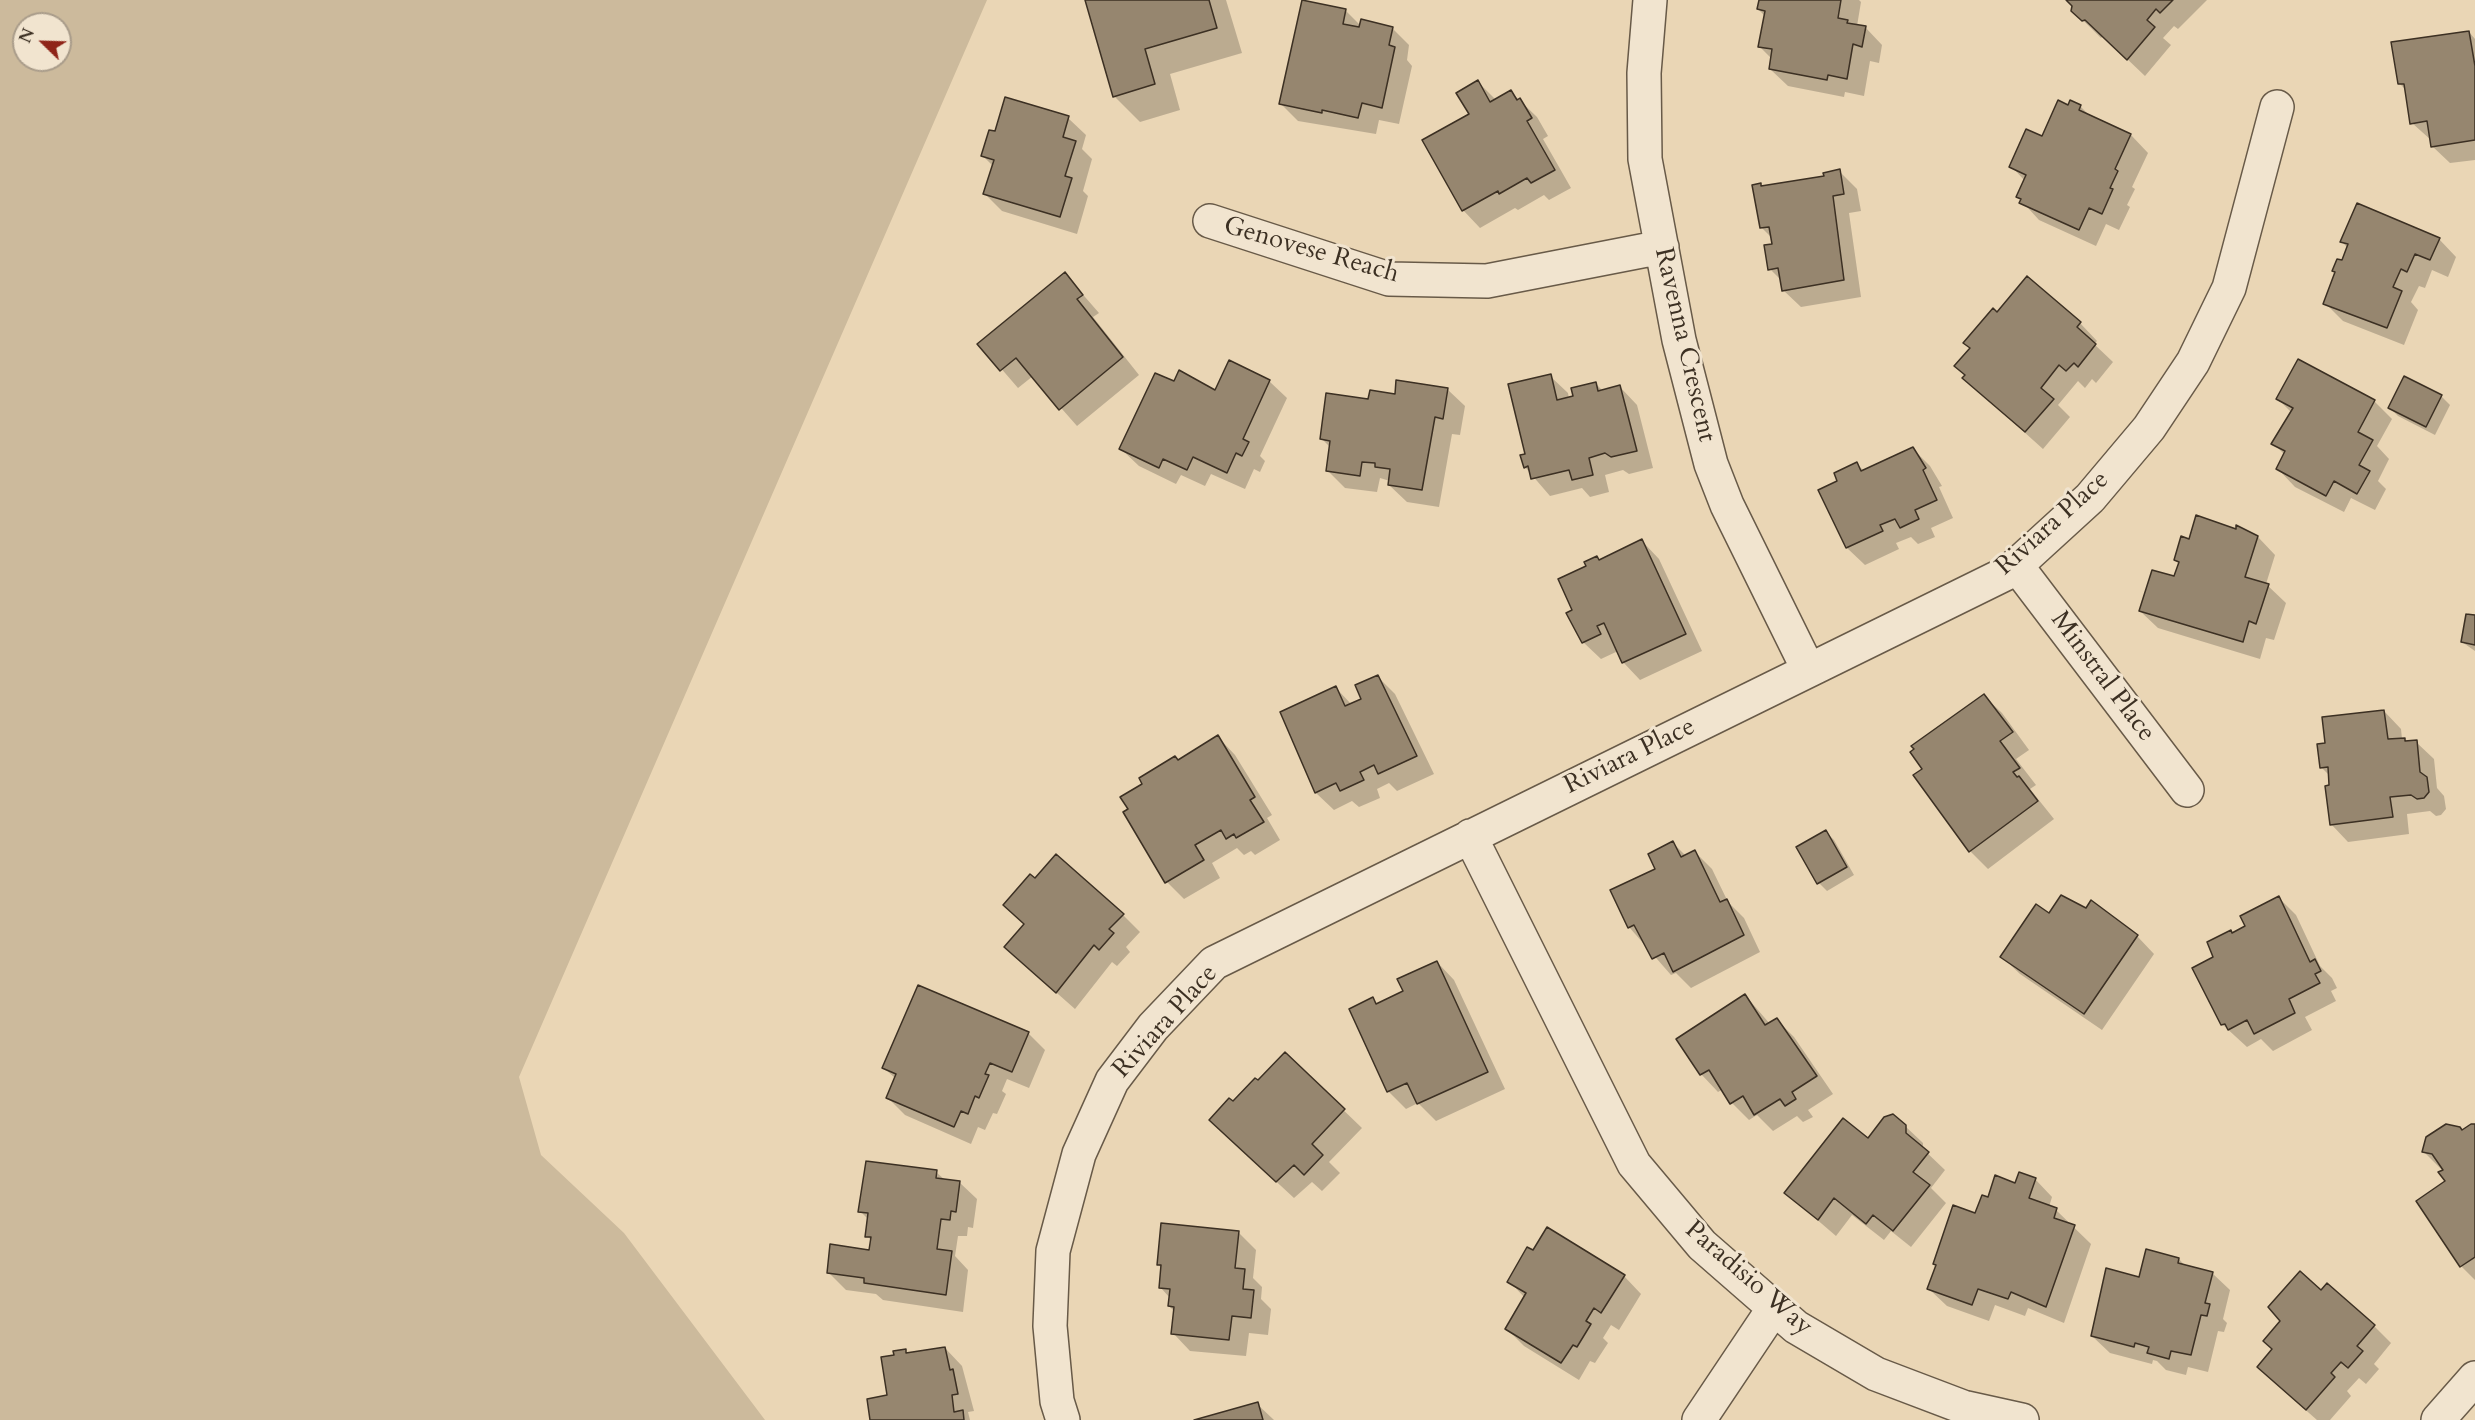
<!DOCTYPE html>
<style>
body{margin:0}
#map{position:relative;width:2475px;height:1420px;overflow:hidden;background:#ead6b5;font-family:Cardo,serif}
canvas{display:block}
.north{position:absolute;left:12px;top:12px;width:60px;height:60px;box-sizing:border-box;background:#f1e4cf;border:2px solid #a99c8a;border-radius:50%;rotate:293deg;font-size:16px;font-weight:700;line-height:24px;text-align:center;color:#3c3023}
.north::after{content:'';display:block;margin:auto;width:21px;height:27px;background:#8f2418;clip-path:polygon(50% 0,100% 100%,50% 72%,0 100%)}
</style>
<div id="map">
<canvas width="2475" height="1420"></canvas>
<div class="north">N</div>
</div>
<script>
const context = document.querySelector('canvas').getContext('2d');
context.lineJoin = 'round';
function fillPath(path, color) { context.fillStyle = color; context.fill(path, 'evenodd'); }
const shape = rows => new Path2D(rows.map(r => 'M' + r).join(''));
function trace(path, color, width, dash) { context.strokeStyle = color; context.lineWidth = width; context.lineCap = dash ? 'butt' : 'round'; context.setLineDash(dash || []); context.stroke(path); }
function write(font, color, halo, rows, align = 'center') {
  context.font = font + ' Cardo,serif'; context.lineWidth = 6; context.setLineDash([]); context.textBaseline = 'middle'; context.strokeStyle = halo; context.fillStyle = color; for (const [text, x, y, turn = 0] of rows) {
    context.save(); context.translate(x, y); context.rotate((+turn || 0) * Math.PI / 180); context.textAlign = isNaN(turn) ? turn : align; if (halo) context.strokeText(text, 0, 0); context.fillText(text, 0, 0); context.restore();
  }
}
const green = shape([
 [0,0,987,0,519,1077,541,1155,624,1233,765,1420,0,1420],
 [24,24,60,24,60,60,24,60]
]);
const shadow = shape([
 [1087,0,1226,0,1242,53,1170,74,1180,110,1140,122,1114,96],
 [1760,0,1859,0,1861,2,1857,26,1865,27,1882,45,1879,63,1870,61,1864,96,1845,92,1844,97,1788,86,1770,69,1772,59,1759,46,1765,16,1758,9],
 [2068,0,2207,0,2178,29,2174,26,2163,38,2171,45,2145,76,2103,36,2101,38,2091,28,2073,11,2073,6],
 [1345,10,1361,26,1392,28,1409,45,1407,60,1412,66,1399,124,1379,120,1376,134,1298,121,1280,103],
 [2469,32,2475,39,2475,160,2450,163,2432,146,2431,140,2412,123,2407,91,2400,84],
 [1478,82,1496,100,1511,92,1537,117,1548,136,1543,139,1571,188,1549,200,1544,195,1518,210,1515,208,1480,228,1463,210,1424,141,1471,115],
 [2080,106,2091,117,2131,135,2148,153,2132,187,2135,189,2127,205,2130,207,2119,230,2106,224,2096,246,2039,220,2018,197,2025,181,2011,166,2043,138,2069,107],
 [1068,118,1086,135,1082,149,1092,159,1083,191,1088,196,1077,234,1002,211,985,194,993,166,983,156,996,133],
 [1839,171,1857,189,1861,211,1849,213,1861,297,1801,307,1783,290,1782,281,1770,269,1773,245,1772,238,1761,227,1760,185,1763,188,1826,177],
 [2439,239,2456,257,2448,277,2432,270,2425,288,2419,286,2411,302,2418,310,2404,345,2343,321,2325,303,2336,274,2333,271,2343,262,2348,248,2342,242],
 [1065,274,1099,313,1093,317,1139,375,1077,426,1033,376,1018,388,980,344],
 [2028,278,2080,323,2097,341,2094,344,2113,362,2096,383,2092,379,2085,388,2078,381,2058,405,2070,417,2043,449,1964,378,1971,349,1965,343,1997,314],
 [1550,376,1568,393,1569,399,1596,384,1603,391,1620,387,1637,405,1653,468,1629,474,1623,470,1605,475,1609,492,1590,497,1582,488,1550,496,1525,467],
 [2405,378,2442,397,2450,405,2435,435,2398,416,2390,408],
 [1269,381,1287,398,1260,456,1265,461,1260,472,1254,469,1245,489,1211,474,1205,486,1181,475,1176,484,1139,466,1121,449,1175,383,1216,392],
 [1447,389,1465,406,1460,435,1452,434,1439,507,1407,502,1389,485,1390,481,1380,478,1377,492,1345,488,1327,470,1331,448,1322,439,1369,401],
 [2278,399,2374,401,2392,419,2377,446,2389,459,2378,481,2386,489,2375,510,2351,498,2344,512,2295,487,2278,469,2285,455,2273,443,2292,413],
 [1913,449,1930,466,1942,486,1939,487,1953,518,1931,528,1935,537,1918,544,1911,537,1896,543,1899,549,1865,565,1847,548,1820,491,1839,482,1857,464,1864,471],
 [2237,530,2258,537,2275,555,2266,584,2286,603,2274,640,2266,638,2260,659,2158,628,2140,611,2175,578,2180,564,2175,560,2190,540],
 [1642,541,1659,559,1702,651,1640,680,1623,662,1618,651,1601,659,1583,642,1574,610,1597,558,1600,561],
 [2475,617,2475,651,2462,642],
 [1378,677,1395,694,1434,774,1397,791,1389,783,1377,789,1380,798,1359,807,1352,801,1334,810,1316,793,1282,712,1336,688,1352,705,1363,700],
 [1984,696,2002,713,2029,750,2016,759,2036,785,2030,789,2054,819,1988,869,1970,851,1916,775,1924,769],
 [2384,711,2401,729,2402,739,2407,742,2416,742,2434,759,2437,788,2444,796,2446,809,2441,815,2436,816,2430,811,2407,814,2409,834,2348,842,2331,824,2330,776,2321,767,2327,745],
 [1218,737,1235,755,1272,815,1267,818,1280,840,1255,855,1251,851,1244,855,1237,848,1212,863,1220,878,1184,899,1167,882,1125,812,1179,762],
 [1826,832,1834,840,1854,875,1827,891,1819,883],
 [1673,843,1686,856,1695,852,1712,869,1728,902,1744,918,1760,952,1691,988,1676,973,1671,975,1629,927],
 [1035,880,1123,915,1140,932,1126,947,1130,952,1117,966,1112,962,1075,1009,1024,964,1025,925],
 [2279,898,2296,915,2320,966,2332,978,2337,988,2331,991,2336,1001,2305,1017,2312,1030,2273,1051,2261,1039,2247,1047,2223,1025,2215,958,2233,934,2247,927],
 [2050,915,2137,936,2154,954,2102,1030,2020,974,2002,957],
 [1437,962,1454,980,1505,1089,1436,1121,1418,1103,1406,1109,1388,1091,1351,1010,1373,999,1378,1004,1405,992],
 [1745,995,1770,1024,1776,1019,1794,1037,1833,1094,1808,1110,1813,1117,1803,1122,1797,1116,1773,1131,1757,1115,1749,1120,1732,1103,1723,1089,1718,1092,1701,1074],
 [1028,1033,1045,1050,1029,1088,1007,1079,1002,1091,1006,1094,997,1114,993,1113,985,1130,978,1127,971,1144,905,1115,888,1098,896,1079,884,1068],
 [1285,1054,1362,1128,1329,1162,1340,1173,1322,1191,1312,1182,1294,1198,1228,1137,1233,1104],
 [1905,1126,1923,1143,1923,1149,1945,1170,1931,1188,1946,1203,1911,1247,1891,1231,1884,1240,1852,1215,1836,1236,1786,1193,1868,1140],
 [2475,1126,2475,1280,2461,1266,2418,1202,2447,1182,2446,1170,2441,1169,2424,1152],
 [936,1172,945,1180,959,1182,977,1199,973,1228,968,1227,967,1236,958,1236,955,1256,968,1270,963,1312,883,1300,876,1294,846,1290,828,1272,870,1252,872,1241,867,1236,869,1220,860,1211],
 [2035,1179,2052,1197,2049,1207,2056,1210,2091,1244,2064,1323,2028,1308,2025,1316,1995,1305,1989,1321,1947,1306,1929,1289,1937,1266,1934,1264,1989,1199,2016,1184],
 [1238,1232,1256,1250,1253,1278,1262,1287,1261,1299,1271,1309,1268,1335,1249,1333,1246,1356,1190,1351,1173,1333,1175,1312,1169,1306,1170,1298,1161,1288,1162,1269,1158,1264],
 [2179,1259,2186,1267,2212,1273,2230,1290,2223,1319,2227,1323,2224,1332,2218,1331,2208,1372,2188,1367,2186,1375,2166,1370,2157,1361,2153,1360,2152,1364,2110,1353,2092,1336,2140,1278],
 [1624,1276,1641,1294,1619,1330,1611,1325,1603,1338,1608,1343,1595,1363,1590,1361,1579,1380,1524,1346,1507,1329,1525,1298,1509,1281],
 [2321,1292,2374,1326,2391,1343,2374,1364,2379,1369,2366,1384,2359,1378,2347,1391,2351,1396,2330,1420,2317,1420,2276,1384,2274,1350,2282,1321],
 [945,1348,962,1366,974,1411,968,1412,970,1420,872,1420,889,1396,895,1356,905,1351,909,1354],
 [1257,1404,1274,1420,1199,1420]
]);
const building = shape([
 [1085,0,1209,0,1217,28,1145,49,1155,84,1113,97,1085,0],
 [1302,0,1346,9,1343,24,1359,27,1361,19,1393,27,1389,45,1395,47,1382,108,1362,103,1358,118,1322,110,1322,113,1279,104,1302,0],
 [1759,0,1841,0,1838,18,1848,20,1847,23,1866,26,1862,47,1853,44,1847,79,1828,75,1827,80,1769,69,1772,49,1758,47,1765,11,1757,9,1759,0],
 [2066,0,2173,0,2160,13,2156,9,2147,20,2155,27,2127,60,2085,20,2082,21,2071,11,2072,6,2066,0],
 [2469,31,2475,66,2475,140,2431,147,2427,121,2410,124,2404,84,2398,84,2391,42,2469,31],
 [1478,80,1490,102,1511,90,1517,100,1520,98,1532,118,1527,121,1555,170,1531,183,1527,178,1499,194,1498,191,1462,211,1422,140,1469,114,1456,93,1478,80],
 [1005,97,1069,116,1063,137,1076,141,1065,176,1072,178,1060,217,983,194,994,160,981,156,989,130,995,131,1005,97],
 [2058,100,2068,105,2070,100,2081,105,2079,110,2131,134,2115,169,2118,171,2110,188,2113,189,2102,214,2089,208,2079,230,2019,203,2021,199,2016,197,2026,175,2009,167,2026,129,2042,136,2058,100],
 [1840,169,1844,194,1833,196,1844,280,1782,291,1778,268,1768,270,1764,245,1772,244,1769,227,1760,228,1752,185,1761,183,1761,186,1824,176,1823,173,1840,169],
 [2357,203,2440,238,2430,260,2415,254,2407,272,2401,269,2393,287,2402,291,2387,328,2323,304,2335,272,2332,271,2337,259,2342,260,2348,244,2340,242,2357,203],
 [1065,272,1083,295,1077,299,1123,357,1059,410,1016,358,1000,371,977,344,1065,272],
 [2027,276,2081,322,2077,327,2096,344,2078,367,2074,363,2066,371,2059,365,2041,388,2054,399,2025,432,1962,378,1965,375,1954,366,1970,348,1963,343,1993,308,1997,312,2027,276],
 [2298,359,2375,400,2358,432,2373,440,2359,465,2370,471,2357,494,2334,481,2326,496,2276,469,2285,451,2271,444,2293,408,2276,399,2298,359],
 [1229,360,1270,380,1243,439,1249,442,1242,456,1236,453,1227,473,1193,457,1187,470,1163,459,1159,468,1119,449,1155,373,1174,381,1179,370,1215,390,1229,360],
 [1551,374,1557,400,1573,396,1571,388,1596,382,1598,391,1620,385,1637,451,1611,457,1605,453,1589,458,1593,475,1572,480,1569,470,1531,479,1528,466,1524,468,1520,455,1525,454,1508,384,1551,374],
 [2404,376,2442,395,2426,427,2388,408,2404,376],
 [1396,380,1448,388,1443,419,1435,417,1422,490,1388,485,1390,469,1375,467,1375,463,1362,462,1360,476,1326,471,1330,441,1320,439,1326,393,1368,399,1370,390,1395,394,1396,380],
 [1913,447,1926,468,1923,470,1937,500,1915,510,1919,519,1900,528,1895,519,1880,525,1883,531,1846,548,1818,490,1837,481,1834,473,1857,462,1861,471,1913,447],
 [2196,515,2236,529,2236,525,2258,536,2245,577,2269,584,2256,624,2249,621,2243,642,2139,611,2152,570,2174,576,2179,562,2174,560,2181,536,2189,539,2196,515],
 [1642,539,1686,634,1622,663,1604,623,1597,626,1601,634,1582,643,1566,613,1572,610,1558,579,1586,566,1584,562,1597,556,1599,560,1642,539],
 [2466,614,2475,615,2475,645,2461,642,2466,614],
 [1378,675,1417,756,1378,774,1374,765,1360,772,1364,780,1340,791,1336,783,1315,793,1280,712,1336,686,1345,706,1361,699,1355,685,1378,675],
 [1984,694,2013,732,2000,741,2020,768,2013,772,2017,777,2019,776,2038,801,1969,852,1913,775,1922,769,1910,752,1914,749,1911,746,1984,694],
 [2384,710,2388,739,2405,738,2405,741,2417,740,2420,772,2427,777,2429,792,2424,798,2417,799,2411,795,2390,797,2393,817,2330,825,2325,786,2329,785,2328,767,2320,768,2317,744,2325,743,2322,717,2384,710],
 [1218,735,1255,797,1250,800,1264,822,1236,838,1234,834,1226,839,1221,830,1195,845,1204,860,1165,883,1123,812,1128,809,1120,797,1142,784,1139,778,1175,756,1178,760,1218,735],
 [1826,830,1847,867,1817,884,1796,847,1826,830],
 [1673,841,1681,857,1695,850,1720,902,1727,899,1744,935,1673,972,1664,953,1652,959,1634,925,1628,928,1610,890,1655,869,1648,854,1673,841],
 [1056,854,1124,914,1109,929,1114,933,1099,950,1094,945,1056,993,1004,947,1024,924,1003,905,1030,874,1035,878,1056,854],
 [2061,895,2086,908,2091,900,2138,935,2084,1014,2000,957,2036,904,2049,913,2061,895],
 [2279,896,2310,962,2315,959,2321,971,2315,974,2320,983,2289,999,2295,1013,2254,1034,2247,1020,2228,1030,2225,1024,2221,1025,2192,968,2213,957,2207,942,2231,930,2232,933,2245,926,2240,916,2279,896],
 [1437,961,1488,1072,1417,1104,1407,1083,1387,1092,1349,1009,1373,997,1376,1004,1403,991,1397,979,1437,961],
 [918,985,1029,1032,1012,1072,990,1063,985,1074,989,1075,979,1098,975,1096,968,1114,961,1111,954,1127,886,1098,896,1074,882,1068,918,985],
 [1745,994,1765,1025,1777,1018,1817,1076,1792,1092,1796,1099,1785,1106,1780,1099,1754,1115,1743,1096,1730,1104,1709,1070,1700,1075,1676,1039,1745,994],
 [1285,1052,1345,1109,1312,1144,1323,1155,1304,1175,1294,1165,1276,1182,1209,1120,1229,1098,1233,1101,1255,1078,1258,1080,1285,1052],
 [1893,1114,1906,1125,1906,1133,1929,1152,1913,1172,1930,1185,1893,1231,1873,1215,1866,1224,1834,1198,1818,1220,1784,1193,1843,1118,1868,1138,1884,1117,1893,1114],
 [2446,1124,2460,1127,2462,1130,2471,1124,2475,1124,2475,1257,2460,1267,2416,1201,2445,1181,2438,1172,2443,1170,2432,1154,2422,1152,2426,1137,2446,1124],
 [866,1161,937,1170,936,1178,960,1181,956,1212,951,1211,950,1220,941,1219,937,1249,952,1251,946,1295,864,1283,864,1278,827,1273,830,1244,869,1250,871,1237,865,1237,868,1213,858,1212,866,1161],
 [2019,1172,2036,1178,2029,1198,2057,1208,2054,1218,2075,1225,2046,1307,2011,1292,2008,1299,1978,1289,1972,1305,1927,1289,1936,1265,1933,1264,1953,1205,1975,1213,1982,1195,1988,1197,1995,1175,2015,1183,2019,1172],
 [1161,1223,1239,1231,1235,1268,1245,1269,1243,1289,1254,1290,1251,1318,1232,1316,1229,1340,1171,1334,1174,1307,1168,1306,1170,1289,1159,1288,1161,1265,1157,1265,1161,1223],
 [1547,1227,1625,1275,1601,1313,1594,1308,1586,1321,1591,1324,1577,1347,1573,1345,1561,1363,1505,1329,1526,1293,1507,1282,1527,1247,1533,1250,1547,1227],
 [2146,1249,2179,1258,2178,1263,2213,1272,2205,1303,2210,1304,2207,1316,2201,1315,2191,1355,2171,1351,2169,1359,2147,1353,2149,1347,2135,1343,2134,1347,2091,1336,2106,1268,2139,1277,2146,1249],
 [2300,1271,2321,1290,2327,1283,2375,1325,2357,1346,2363,1351,2348,1368,2341,1362,2331,1373,2335,1377,2306,1410,2257,1367,2272,1349,2263,1341,2280,1321,2268,1307,2300,1271],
 [945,1347,950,1370,953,1369,958,1394,952,1395,954,1412,963,1410,964,1420,870,1420,867,1399,887,1395,881,1357,894,1355,893,1351,906,1349,906,1353,945,1347],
 [1258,1402,1263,1420,1194,1420,1258,1402]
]);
const minor = shape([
 [1650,0,1644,73,1645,159,1679,340,1711,464,1727,505,1808,669],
 [1210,221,1389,279,1487,281,1662,247],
 [2016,565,2187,790],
 [1470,836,1634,1164,1702,1245,1796,1327,1876,1374,1963,1407,2022,1420],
 [1063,1420,1057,1401,1050,1326,1053,1251,1079,1154,1112,1081,1153,1027,1214,963,2009,572,2090,498,2149,428,2193,362,2229,288,2277,107],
 [1699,1420,1774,1308],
 [2438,1420,2475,1378]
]);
const streetNames = [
 ["Genovese Reach",1311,251,16],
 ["Ravenna Crescent",1684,345,77],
 ["Riviara Place",2053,524,-42],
 ["Minstral Place",2102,677,53],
 ["Riviara Place",1630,757,-26],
 ["Riviara Place",1166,1022,-48],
 ["Paradisio Way",1748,1279,41]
];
fillPath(green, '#ccba9c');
fillPath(shadow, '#0003');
fillPath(building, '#96866f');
trace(building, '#3c3023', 1.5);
trace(minor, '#685a48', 36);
trace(minor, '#f1e4cf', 33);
write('26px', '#3c3023', '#f1e4cf', streetNames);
</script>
